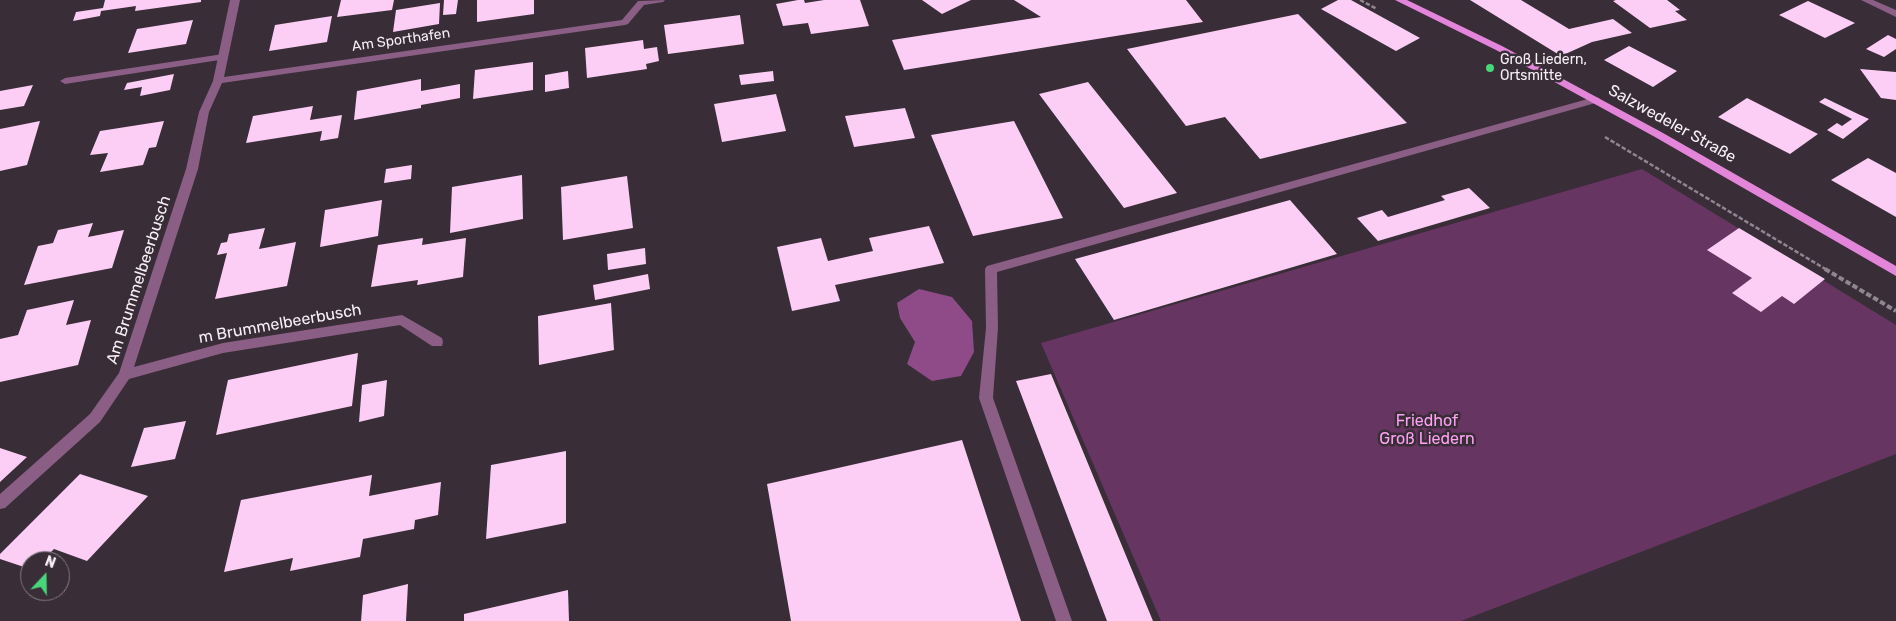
<!DOCTYPE html>
<meta charset="utf-8">
<style>
body{margin:0}
#map{position:relative;width:1896px;height:621px;overflow:hidden;background:#392d37;font-family:Rubik,sans-serif}
canvas{display:block}
.north{position:absolute;left:20px;top:551px;width:50px;height:50px;box-sizing:border-box;background:#392d37;border:1px solid #857b83;border-radius:50%;rotate:21deg;font-size:14px;font-weight:700;line-height:20px;text-align:center;color:#f7eff6}
.north::after{content:'';display:block;margin:auto;width:18px;height:22px;background:#48d778;clip-path:polygon(50% 0,100% 100%,50% 72%,0 100%)}
</style>
<div id="map">
<canvas width="1896" height="621"></canvas>
<div class="north">N</div>
</div>
<script>
const context = document.querySelector('canvas').getContext('2d');
context.lineJoin = 'round';
function fillPath(path, color) { context.fillStyle = color; context.fill(path, 'evenodd'); }
const shape = rows => new Path2D(rows.map(r => 'M' + r).join(''));
function trace(path, color, width, dash) { context.strokeStyle = color; context.lineWidth = width; context.lineCap = dash ? 'butt' : 'round'; context.setLineDash(dash || []); context.stroke(path); }
function write(font, color, halo, rows, align = 'center') {
  context.font = font + ' Rubik,sans-serif'; context.lineWidth = 5; context.setLineDash([]); context.textBaseline = 'middle'; context.strokeStyle = halo; context.fillStyle = color; for (const [text, x, y, turn = 0] of rows) {
    context.save(); context.translate(x, y); context.rotate((+turn || 0) * Math.PI / 180); context.textAlign = isNaN(turn) ? turn : align; if (halo) context.strokeText(text, 0, 0); context.fillText(text, 0, 0); context.restore();
  }
}
const green = shape([
 [1642,169,1896,325,1896,454,1461,621,1161,621,1041,343]
]);
const forest = shape([
 [919,289,952,297,972,321,974,352,961,376,932,381,907,364,915,342,900,318,897,303]
]);
const building = shape([
 [105,0,201,0,201,2,135,11,136,6,101,11,100,16,73,21,76,12,103,8],
 [341,0,394,0,392,10,337,17],
 [444,0,458,0,456,14,443,15],
 [477,0,534,0,534,14,477,22],
 [798,0,804,0,805,3,824,0,860,0,869,26,811,34,808,23,783,26,776,4],
 [922,0,971,0,942,14],
 [1014,0,1186,0,1203,22,904,70,892,40,1041,17],
 [1338,0,1351,0,1420,38,1396,51,1321,9],
 [1470,0,1521,0,1569,29,1613,19,1632,33,1592,42,1561,56],
 [1616,0,1667,0,1680,10,1675,11,1687,20,1650,28,1613,1],
 [1808,1,1855,23,1825,38,1779,15],
 [440,3,439,24,393,32,396,10],
 [1298,14,1407,123,1260,159,1225,117,1186,126,1127,49],
 [740,15,744,44,668,54,664,25],
 [332,16,327,42,269,51,275,25],
 [193,20,186,44,128,53,137,29],
 [1888,35,1896,39,1896,49,1884,57,1866,49],
 [643,40,644,49,657,47,659,61,646,64,647,69,587,78,585,48],
 [1629,46,1677,71,1653,87,1604,60],
 [533,62,533,90,473,99,475,70],
 [1860,69,1896,72,1896,100,1881,98],
 [568,71,569,88,545,92,545,75],
 [773,71,774,81,741,85,739,75],
 [174,74,170,90,140,96,142,87,124,90,127,83],
 [421,79,421,91,460,84,460,98,421,105,421,108,354,120,357,91],
 [1088,82,1177,193,1124,208,1039,94],
 [33,85,24,106,0,110,0,91],
 [776,94,786,131,722,142,714,104],
 [1747,98,1818,134,1790,154,1718,117],
 [1825,98,1858,114,1869,119,1843,139,1827,130,1837,123,1842,126,1852,119,1819,102],
 [313,106,310,120,342,115,338,138,320,141,322,131,246,143,253,116],
 [905,108,915,138,854,147,845,116],
 [40,121,27,165,0,171,0,129],
 [164,121,156,147,149,148,143,165,100,172,108,153,90,155,100,131],
 [1014,121,1063,218,973,236,931,135],
 [1868,158,1896,173,1896,217,1831,180],
 [412,165,411,179,384,183,386,169],
 [522,175,523,219,450,233,452,187],
 [627,176,633,228,563,240,561,187],
 [1469,188,1490,208,1378,241,1357,218,1382,210,1388,217,1445,200,1441,196],
 [382,200,378,236,320,247,325,210],
 [1290,200,1337,254,1114,320,1075,259],
 [93,223,88,237,124,230,112,268,24,285,38,246,53,243,58,230],
 [929,226,944,263,835,285,840,301,792,311,777,247,821,238,828,261,873,251,869,238],
 [265,228,259,249,296,242,287,286,215,299,227,253,217,255,221,243,227,242,229,234],
 [1739,228,1825,279,1794,304,1782,296,1761,312,1732,293,1752,278,1707,250],
 [423,238,422,245,466,238,463,277,417,285,418,280,371,287,378,245],
 [645,248,646,264,608,270,607,254],
 [648,274,650,289,595,300,593,285],
 [74,300,66,325,91,320,78,365,0,382,0,339,18,335,27,310],
 [611,303,614,350,539,365,538,316],
 [358,353,352,406,216,435,228,380],
 [1051,374,1153,621,1107,621,1016,381],
 [387,380,384,416,359,422,362,385],
 [186,421,175,459,131,467,144,428],
 [962,440,1021,621,791,621,767,484],
 [0,448,27,457,0,482],
 [566,451,566,523,486,539,491,465],
 [80,474,148,496,87,561,54,549,42,561,30,561,30,569,0,559,0,554],
 [372,475,369,496,441,482,438,515,415,520,414,529,363,539,360,557,290,571,293,558,224,572,241,500],
 [408,584,406,621,361,621,363,595],
 [568,590,569,621,464,621,464,614]
]);
const pathFar1 = shape([
 [1360,0,1377,9],
 [1605,137,1827,270]
]);
const path = shape([
 [1825,269,1896,311]
]);
const service = shape([
 [223,54,228,57,226,59,65,84,60,81,65,78,223,54],
 [1595,97,1599,98,1600,100,1599,102,997,272,998,328,993,398,1072,621,1056,621,979,398,986,328,985,269,987,266,1595,97]
]);
const minor = shape([
 [230,0,240,0,224,77,622,20,638,1,665,0,663,2,644,5,628,24,625,25,222,83,209,112,198,169,134,367,223,343,402,315,442,338,443,342,442,346,432,346,400,325,223,353,129,379,100,422,5,508,0,509,0,494,90,414,119,373,186,169,199,112,213,81,230,0],
 [1861,0,1873,0,1896,10,1896,17,1861,0]
]);
const primary = shape([
 [1395,0,1407,0,1502,46,1663,133,1896,266,1896,276,1655,137,1496,50,1395,0]
]);
const markers = [
 [1490,68,5,"#48d778"]
];
const farStreetnames = [
 ["Am Sporthafen",401,40,-8]
];
const farPoinames = [
 ["Groß Liedern,",1500,60],
 ["Ortsmitte",1500,76]
];
const streetNames = [
 ["Salzwedeler Straße",1672,124,29],
 ["Am Brummelbeerbusch",139,280,-72],
 ["m Brummelbeerbusch",280,324,-10]
];
const parkNames = [
 ["Friedhof",1427,421],
 ["Groß Liedern",1427,439]
];
fillPath(green, '#673562');
fillPath(forest, '#8e4b87');
fillPath(building, '#fccef6');
trace(pathFar1, '#90868f', 2.5, [4.5, 2]);
trace(path, '#90868f', 4, [5.5, 2.5]);
fillPath(service, '#8b5e85');
fillPath(minor, '#8b5e85');
fillPath(primary, '#e386d9');
for (const [x, y, r, color] of markers) { const dot = new Path2D(); dot.arc(x, y, r, 0, 2 * Math.PI); context.fillStyle = color; context.fill(dot); trace(dot, '#392d37', 2); }
write('14px', '#f7eff6', '#392d37', farStreetnames);
write('14px', '#f7eff6', '#392d37', farPoinames, 'left');
write('16px', '#f7eff6', '#392d37', streetNames);
write('16px', '#fea1f3', '#392d37', parkNames);
</script>
